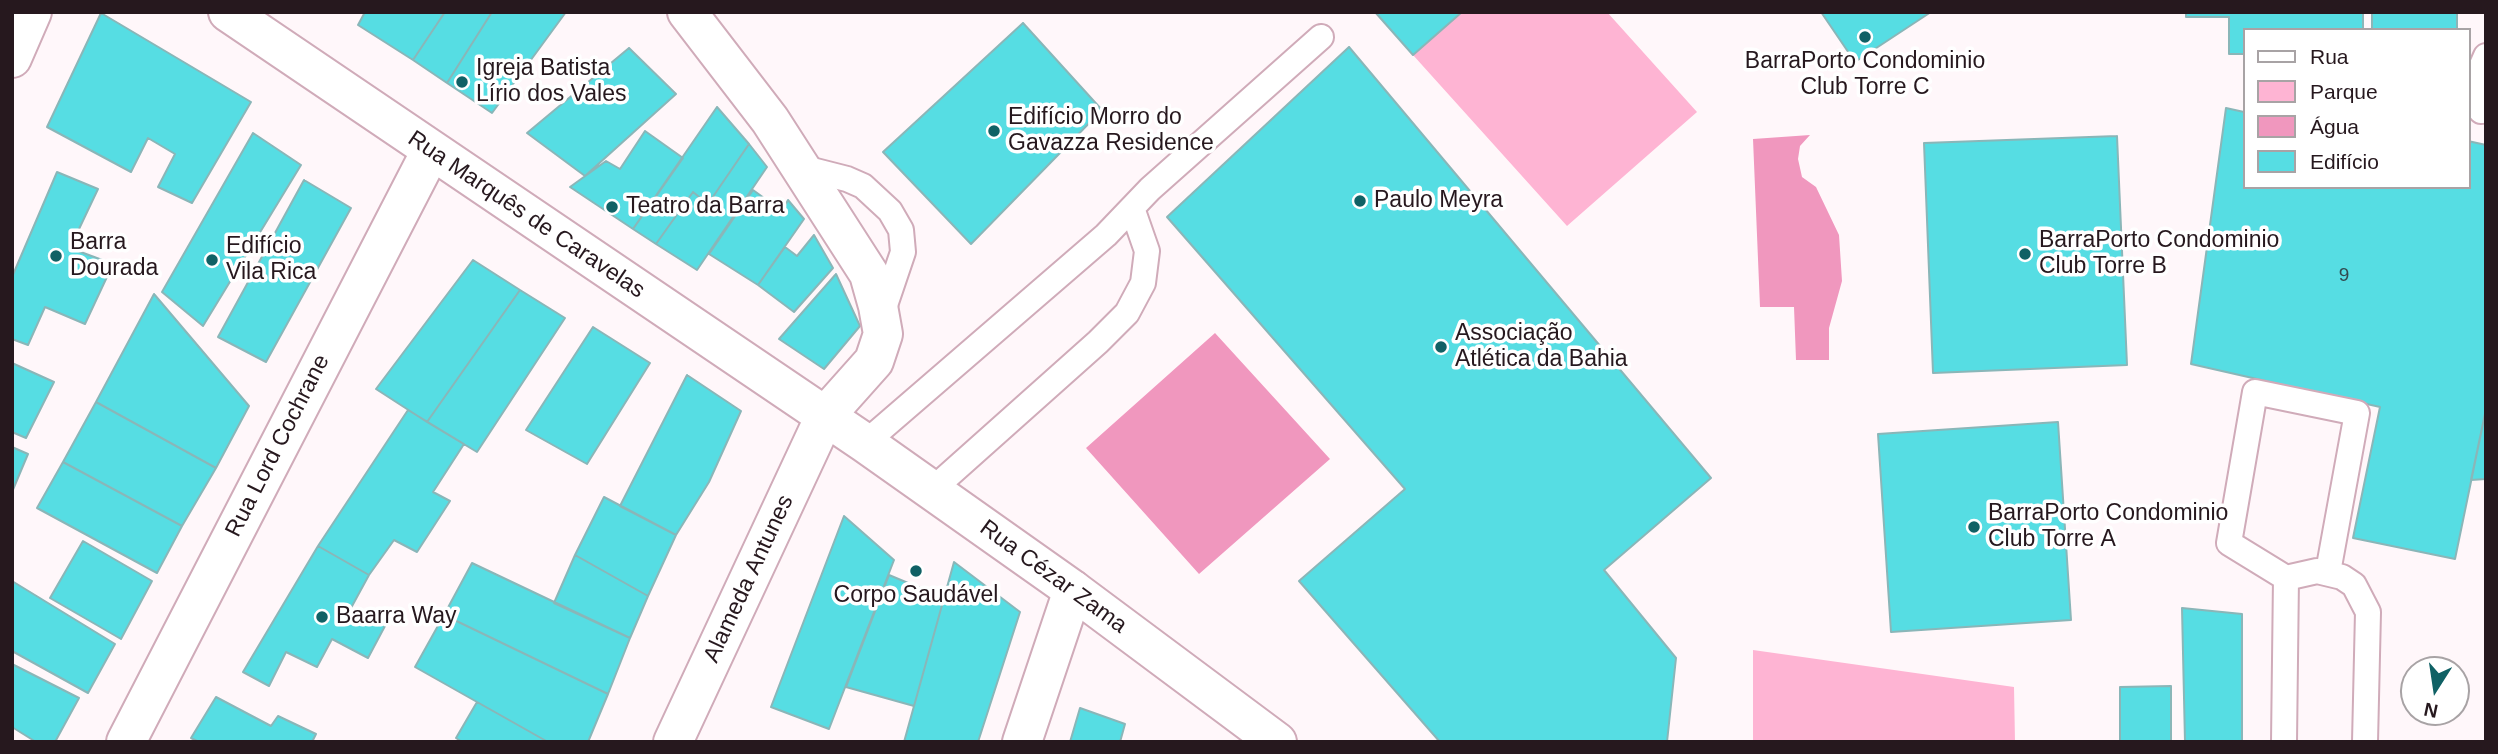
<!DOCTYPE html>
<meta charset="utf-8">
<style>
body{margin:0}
#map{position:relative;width:2498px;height:754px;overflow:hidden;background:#fff7fa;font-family:Helvetica,sans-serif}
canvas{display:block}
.frame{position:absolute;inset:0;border:14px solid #26181e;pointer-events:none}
.legend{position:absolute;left:2243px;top:28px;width:228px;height:161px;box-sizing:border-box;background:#fff;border:2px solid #a8a3a5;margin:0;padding:9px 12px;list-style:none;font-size:21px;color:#26181e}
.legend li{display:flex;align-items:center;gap:14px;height:35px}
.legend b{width:35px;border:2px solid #a8a3a5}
.north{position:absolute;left:2400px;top:656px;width:70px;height:70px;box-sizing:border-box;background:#fff;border:2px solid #a8a3a5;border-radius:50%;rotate:192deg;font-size:19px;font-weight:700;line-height:28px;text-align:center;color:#26181e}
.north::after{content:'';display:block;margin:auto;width:24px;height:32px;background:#106165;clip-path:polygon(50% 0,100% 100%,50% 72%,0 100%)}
</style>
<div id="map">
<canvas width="2498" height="754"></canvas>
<div class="frame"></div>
<ul class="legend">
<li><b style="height:9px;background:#fff"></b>Rua</li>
<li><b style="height:19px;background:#feb4d3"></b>Parque</li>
<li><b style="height:19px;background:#f097be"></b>Água</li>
<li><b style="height:19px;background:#56dde3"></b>Edifício</li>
</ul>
<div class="north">N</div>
</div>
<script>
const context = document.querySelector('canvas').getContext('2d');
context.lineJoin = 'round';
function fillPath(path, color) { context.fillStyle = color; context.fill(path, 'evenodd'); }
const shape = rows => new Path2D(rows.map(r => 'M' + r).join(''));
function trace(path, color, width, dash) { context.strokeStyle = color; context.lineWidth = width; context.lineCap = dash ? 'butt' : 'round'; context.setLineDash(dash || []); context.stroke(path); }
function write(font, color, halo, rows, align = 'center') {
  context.font = font + ' Helvetica,sans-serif'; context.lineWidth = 7; context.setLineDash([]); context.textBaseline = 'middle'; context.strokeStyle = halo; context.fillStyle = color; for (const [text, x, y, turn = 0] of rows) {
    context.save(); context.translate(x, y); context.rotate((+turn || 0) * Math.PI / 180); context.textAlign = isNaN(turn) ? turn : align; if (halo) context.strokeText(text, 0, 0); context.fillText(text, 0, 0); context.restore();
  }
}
const green = shape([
 [1462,12,1607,12,1697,112,1567,226,1413,55],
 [1753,650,2014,687,2015,742,1753,742]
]);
const water = shape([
 [1810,135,1800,146,1798,159,1802,177,1816,187,1839,235,1842,281,1829,328,1829,360,1796,360,1794,307,1760,307,1753,139],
 [1215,333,1330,459,1199,574,1086,448]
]);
const building = shape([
 [365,12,445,12,413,60,358,25,365,12],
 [445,12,492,12,447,83,413,60,445,12],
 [492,12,566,12,492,113,447,83,492,12],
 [1375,12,1462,12,1413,55,1375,12],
 [1821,12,1931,12,1855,62,1821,12],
 [2186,12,2363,12,2363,30,2244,30,2244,54,2229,54,2229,17,2186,17,2186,12],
 [2372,12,2457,12,2457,30,2372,30,2372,12],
 [101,13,251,102,192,203,158,187,175,154,148,138,131,172,47,127,101,13],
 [1023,23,1102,110,971,244,883,152,1023,23],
 [1349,47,1711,478,1604,570,1676,658,1667,742,1440,742,1299,581,1405,489,1167,217,1349,47],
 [629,48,676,94,585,176,527,133,629,48],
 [717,107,749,144,708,204,693,192,656,244,633,229,717,107],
 [2226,108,2244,112,2244,187,2468,187,2468,141,2486,145,2486,409,2455,559,2353,538,2380,407,2191,364,2226,108],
 [645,131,683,158,633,229,570,187,606,161,620,169,645,131],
 [253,133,301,165,203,326,162,292,253,133],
 [2117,136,2127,365,1933,373,1924,143,2117,136],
 [749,144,767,167,697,270,656,244,693,192,708,204,749,144],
 [57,172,98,189,70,248,113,264,85,324,45,307,28,345,12,339,12,277,57,172],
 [304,180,351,208,266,362,218,337,304,180],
 [753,190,782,211,788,200,804,219,758,285,709,254,753,190],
 [814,235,833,268,794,312,758,285,785,247,797,256,814,235],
 [473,260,520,290,427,422,376,389,473,260],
 [836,274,860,326,824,369,779,339,836,274],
 [520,290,565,318,477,452,427,422,520,290],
 [154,294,249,406,216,468,96,402,154,294],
 [593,327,650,363,587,464,526,430,593,327],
 [12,363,54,382,26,438,12,432,12,363],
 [687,375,741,411,709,482,676,535,620,506,687,375],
 [96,402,216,468,182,526,63,462,96,402],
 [2486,409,2486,479,2471,480,2486,409],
 [408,410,464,444,433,492,450,501,417,552,394,540,369,575,318,546,408,410],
 [2058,422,2071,620,1891,632,1878,434,2058,422],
 [12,447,28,454,12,492,12,447],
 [63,462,182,526,157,573,37,508,63,462],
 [604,497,676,535,648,596,575,555,604,497],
 [844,516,894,560,829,729,771,707,844,516],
 [83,541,152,581,121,639,50,598,83,541],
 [318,546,369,575,351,608,385,626,368,658,332,639,317,667,286,652,269,686,243,672,318,546],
 [575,555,648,596,630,638,554,603,575,555],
 [954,562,1020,612,978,742,904,742,954,562],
 [472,563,630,638,608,694,444,615,472,563],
 [889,575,944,598,914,706,846,687,889,575],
 [12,581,115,644,88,693,12,651,12,581],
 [2182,608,2242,614,2242,742,2185,742,2182,608],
 [444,615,608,694,588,742,548,742,415,667,444,615],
 [12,664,79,698,55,742,36,742,12,727,12,664],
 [2171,686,2171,742,2120,742,2120,687,2171,686],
 [216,697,271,726,278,716,316,734,312,742,199,742,191,738,216,697],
 [477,702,548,742,462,742,456,738,477,702],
 [1080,708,1125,724,1120,742,1070,742,1080,708]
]);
const service = shape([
 [2481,111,2482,65,2486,56],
 [800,167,847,179,863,186,890,211,901,230,903,252,881,317],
 [865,443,1106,235,1150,189,1321,37],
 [932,490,1098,342,1127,313,1143,283,1147,251,1132,208],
 [2328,572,2357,413,2255,392,2229,543,2286,578,2317,571,2342,577,2354,585,2368,612,2365,742],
 [2284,742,2286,578]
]);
const minor = shape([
 [12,58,32,12],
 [126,742,431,151],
 [673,742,825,416,874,361,883,334,878,306,869,274,770,120,687,12],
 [1022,742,1073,590]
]);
const tertiary = shape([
 [228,12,865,443,1073,590,1277,742]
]);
const markers = [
 [1865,37,7,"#106165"],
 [462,82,7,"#106165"],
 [994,131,7,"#106165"],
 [1360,201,7,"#106165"],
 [612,207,7,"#106165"],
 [2025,254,7,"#106165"],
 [56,256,7,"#106165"],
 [212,260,7,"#106165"],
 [1441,347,7,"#106165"],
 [1974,527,7,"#106165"],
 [916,571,7,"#106165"],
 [322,617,7,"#106165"]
];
const numberNames = [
 ["9",2344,276]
];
const poiNames = [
 ["BarraPorto Condominio",1865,62,"center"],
 ["Club Torre C",1865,88,"center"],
 ["Igreja Batista",476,69],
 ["Lírio dos Vales",476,95],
 ["Edifício Morro do",1008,118],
 ["Gavazza Residence",1008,144],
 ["Paulo Meyra",1374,201],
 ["Teatro da Barra",626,207],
 ["BarraPorto Condominio",2039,241],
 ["Club Torre B",2039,267],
 ["Barra",70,243],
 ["Dourada",70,269],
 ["Edifício",226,247],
 ["Vila Rica",226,273],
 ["Associação",1455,334],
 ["Atlética da Bahia",1455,360],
 ["BarraPorto Condominio",1988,514],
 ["Club Torre A",1988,540],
 ["Corpo Saudável",916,596,"center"],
 ["Baarra Way",336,617]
];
const streetNames = [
 ["Rua Marquês de Caravelas",526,215,34],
 ["Rua Lord Cochrane",278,446,-63],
 ["Rua Cézar Zama",1053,577,36],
 ["Alameda Antunes",749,579,-65]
];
fillPath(green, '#feb4d3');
fillPath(water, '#f097be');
fillPath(building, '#56dde3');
trace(building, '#8ab6b8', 2);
trace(service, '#d0abb9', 28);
trace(minor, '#d0abb9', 42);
trace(tertiary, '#d0abb9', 42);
trace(service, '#fff', 24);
trace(minor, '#fff', 38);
trace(tertiary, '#fff', 38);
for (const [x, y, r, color] of markers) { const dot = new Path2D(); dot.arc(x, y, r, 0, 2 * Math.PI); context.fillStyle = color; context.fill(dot); trace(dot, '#fff', 2.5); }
write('19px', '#32494f', null, numberNames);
write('23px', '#26181e', '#fff', poiNames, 'left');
write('23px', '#26181e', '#fff', streetNames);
</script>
